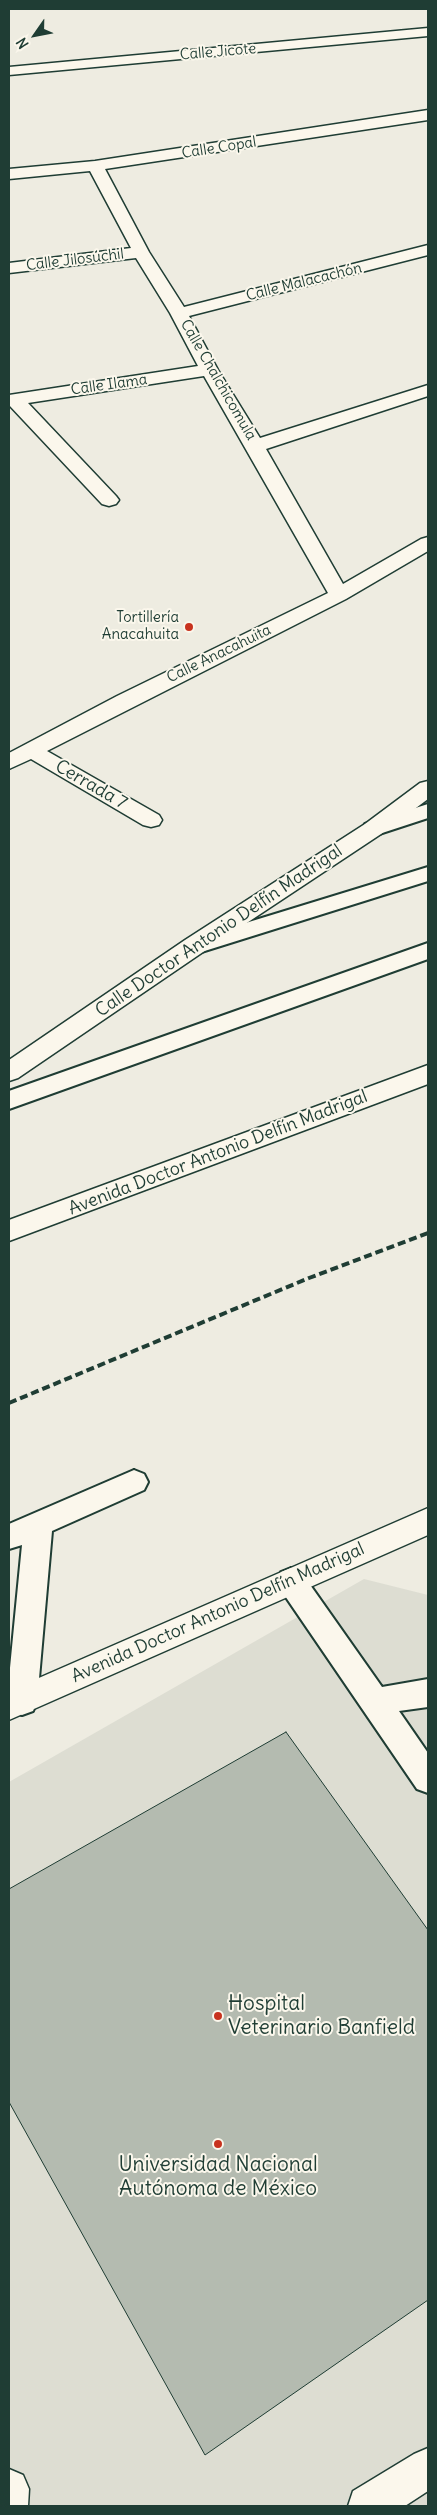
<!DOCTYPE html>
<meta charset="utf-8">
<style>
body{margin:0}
#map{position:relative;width:437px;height:2515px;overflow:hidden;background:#eeece1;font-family:Delius,sans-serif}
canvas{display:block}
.frame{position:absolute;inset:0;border:10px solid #1f3d34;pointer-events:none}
.north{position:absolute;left:10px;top:10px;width:50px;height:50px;-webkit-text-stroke:4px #fbf7ec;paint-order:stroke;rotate:237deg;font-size:14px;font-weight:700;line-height:20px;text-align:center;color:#1f3d34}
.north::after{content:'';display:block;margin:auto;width:18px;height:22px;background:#1f3d34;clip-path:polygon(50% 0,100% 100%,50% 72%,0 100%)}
</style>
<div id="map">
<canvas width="437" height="2515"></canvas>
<div class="frame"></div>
<div class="north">N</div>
</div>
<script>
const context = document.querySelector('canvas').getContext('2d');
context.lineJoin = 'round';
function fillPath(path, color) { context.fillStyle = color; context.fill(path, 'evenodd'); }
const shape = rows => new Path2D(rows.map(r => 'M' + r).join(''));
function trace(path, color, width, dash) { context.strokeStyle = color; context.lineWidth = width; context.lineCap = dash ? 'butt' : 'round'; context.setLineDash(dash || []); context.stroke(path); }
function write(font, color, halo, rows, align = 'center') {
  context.font = font + ' Delius,sans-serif'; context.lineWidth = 4; context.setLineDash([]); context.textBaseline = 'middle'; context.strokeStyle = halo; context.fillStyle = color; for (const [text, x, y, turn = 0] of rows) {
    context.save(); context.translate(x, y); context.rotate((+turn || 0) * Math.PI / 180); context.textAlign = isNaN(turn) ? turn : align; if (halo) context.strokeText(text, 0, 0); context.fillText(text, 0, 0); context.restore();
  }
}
const built = shape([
 [364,1579,428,1595,428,2506,9,2506,9,1782]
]);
const building = shape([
 [286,1732,428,1930,428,2300,205,2455,9,2102,9,1889,286,1732]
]);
const lane = shape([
 [428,804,428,818,373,836,365,834,362,829,365,824,428,804],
 [428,867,428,881,195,954,187,951,183,946,187,941,428,867],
 [428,943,428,959,9,1109,9,1091,428,943],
 [134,1470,144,1474,148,1482,144,1490,52,1531,37,1701,33,1711,22,1715,11,1711,9,1706,9,1678,22,1545,9,1549,9,1524,134,1470],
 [291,1568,301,1572,382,1687,428,1679,428,1707,399,1711,428,1753,428,1793,417,1789,281,1590,276,1581,281,1572,291,1568]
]);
const street = shape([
 [428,28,428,36,9,75,9,67,428,28],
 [428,110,428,120,105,169,149,252,184,307,428,245,428,255,189,316,218,370,260,438,428,385,428,396,266,449,343,584,421,539,428,537,428,551,346,599,47,751,159,815,162,820,159,825,151,827,143,825,31,759,9,769,9,753,117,696,328,593,204,376,28,403,116,496,119,500,116,504,109,506,102,504,9,405,9,395,198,366,170,313,136,258,9,273,9,263,131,248,90,171,9,179,9,169,95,161,428,110],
 [428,781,428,799,381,834,203,952,18,1078,9,1081,9,1060,185,940,365,824,420,783,428,781]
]);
const secondary = shape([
 [428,1065,428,1084,9,1241,9,1220,428,1065],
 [428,1508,428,1535,9,1720,9,1691,428,1508],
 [428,2448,428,2491,405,2506,348,2506,353,2491,414,2454,428,2448],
 [9,2469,23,2475,29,2489,28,2506,9,2506,9,2469]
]);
const rail = shape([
 [9,1403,309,1278,428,1233]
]);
const markers = [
 [189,627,5,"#c8321e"],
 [218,2016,5,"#c8321e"],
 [218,2144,5,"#c8321e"]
];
const farStreetnames = [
 ["Calle Jicote",218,52,-5],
 ["Calle Copal",219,148,-9],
 ["Calle Jilosúchil",75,260,-7],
 ["Calle Malacachón",304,282,-14],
 ["Calle Chalchicomula",218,380,60],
 ["Calle Ilama",109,385,-8],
 ["Calle Anacahuita",219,654,-26]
];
const farPoinames = [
 ["Tortillería",179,618],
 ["Anacahuita",179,635]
];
const streetNames = [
 ["Cerrada 7",91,785,30],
 ["Calle Doctor Antonio Delfín Madrigal",219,931,-34],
 ["Avenida Doctor Antonio Delfín Madrigal",218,1153,-21],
 ["Avenida Doctor Antonio Delfín Madrigal",218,1613,-24]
];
const nearPoinames = [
 ["Hospital",228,2004],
 ["Veterinario Banfield",228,2028],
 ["Universidad Nacional",218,2165,"center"],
 ["Autónoma de México",218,2189,"center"]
];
fillPath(built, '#ddddd2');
fillPath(building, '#b4bbb0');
trace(building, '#1f3d34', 1);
trace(lane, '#1f3d34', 4);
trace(street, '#1f3d34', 3);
trace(secondary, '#1f3d34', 3);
fillPath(lane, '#fbf7ec');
fillPath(street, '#fbf7ec');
fillPath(secondary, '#fbf7ec');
trace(rail, '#1f3d34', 4, [8, 4]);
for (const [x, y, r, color] of markers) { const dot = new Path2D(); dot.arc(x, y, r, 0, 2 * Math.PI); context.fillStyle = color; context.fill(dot); trace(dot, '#fbf7ec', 2); }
write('15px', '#1f3d34', '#fbf7ec', farStreetnames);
write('15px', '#1f3d34', '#fbf7ec', farPoinames, 'right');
write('18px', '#1f3d34', '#fbf7ec', streetNames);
write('21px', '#1f3d34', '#fbf7ec', nearPoinames, 'left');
</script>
